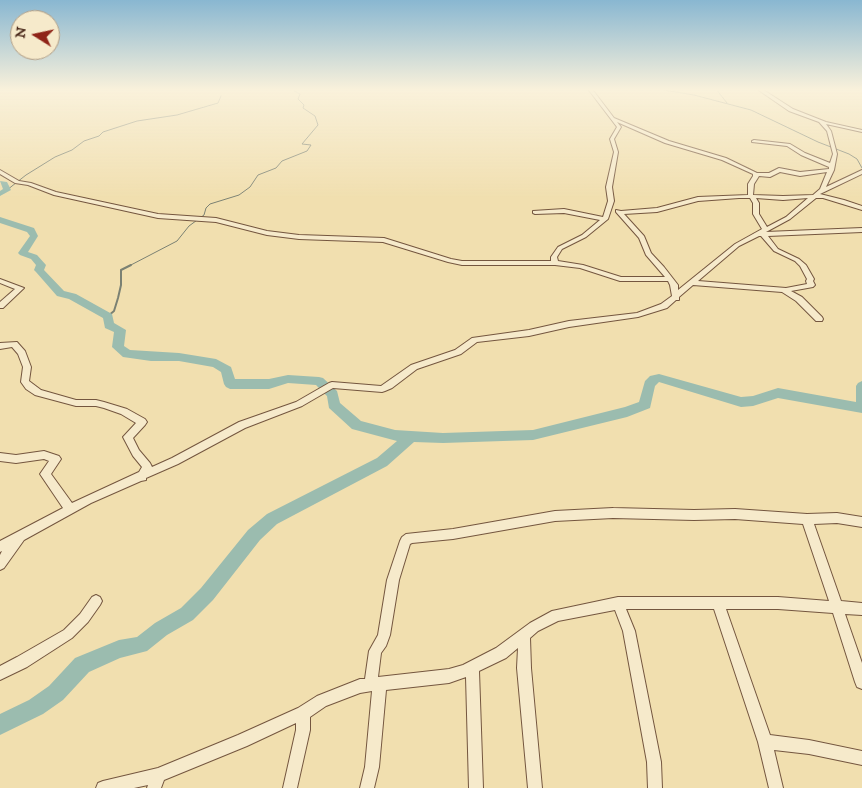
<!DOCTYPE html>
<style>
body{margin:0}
#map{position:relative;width:862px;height:788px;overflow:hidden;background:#f1dfaf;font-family:"IM FELL DW Pica",serif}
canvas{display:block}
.north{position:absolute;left:10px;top:10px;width:50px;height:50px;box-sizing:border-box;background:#f6eacb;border:1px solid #b19d84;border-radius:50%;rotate:280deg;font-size:14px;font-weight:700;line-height:20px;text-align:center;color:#4a291a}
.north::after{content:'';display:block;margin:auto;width:18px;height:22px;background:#8f2418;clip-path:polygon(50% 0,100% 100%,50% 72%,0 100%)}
</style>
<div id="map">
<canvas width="862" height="788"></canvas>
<div class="north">N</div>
</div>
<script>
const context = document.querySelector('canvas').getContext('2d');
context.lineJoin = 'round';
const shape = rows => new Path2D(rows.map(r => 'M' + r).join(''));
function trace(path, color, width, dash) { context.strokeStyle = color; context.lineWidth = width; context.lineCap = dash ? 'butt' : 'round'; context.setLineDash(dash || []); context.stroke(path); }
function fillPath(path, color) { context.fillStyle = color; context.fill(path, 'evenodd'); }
const streamFar1 = shape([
 [658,89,694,95,751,110,818,142,849,154,857,159,862,168],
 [716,89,727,103],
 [7,190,26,175,55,157,72,150,84,141,99,136,103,132,137,121,177,115,218,103,221,96],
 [129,266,177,241,189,226,204,215,206,208,210,204,239,195,250,187,258,175,276,168,282,161,307,151,311,145,302,144,318,125,315,116,303,108,304,105,298,99,300,94,294,91,294,89]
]);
const stream = shape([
 [108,316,114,311,118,298,121,285,121,270,131,265]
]);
const river = shape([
 [0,181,7,182,11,190,0,196,0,191,3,189,0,181],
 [0,217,34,228,38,236,28,252,37,255,46,265,44,270,64,291,76,294,112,314,114,323,126,330,124,346,130,350,179,353,216,359,231,367,235,379,269,379,288,375,319,377,323,378,337,391,340,403,361,421,395,430,443,433,533,430,625,407,639,402,645,381,650,376,659,374,741,397,753,396,778,388,856,402,856,386,858,383,862,381,862,413,778,398,753,406,741,407,659,382,655,386,650,408,627,417,533,440,443,443,414,442,387,466,277,524,260,540,213,600,193,620,167,635,147,651,120,658,89,672,63,700,43,714,0,735,0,714,29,700,49,686,75,658,119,640,137,637,155,623,181,608,201,588,248,530,267,514,377,458,397,441,352,429,329,408,327,396,316,385,288,383,269,389,230,389,226,387,224,384,221,372,213,367,179,361,151,361,123,357,112,347,114,332,105,328,103,318,69,299,57,296,36,272,34,270,36,265,31,259,20,255,18,253,30,236,27,232,0,223,0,217]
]);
const minor = shape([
 [588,89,592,89,614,118,669,141,726,158,757,173,769,173,779,168,800,172,829,169,829,167,801,155,787,146,752,142,752,141,754,140,790,144,805,153,830,163,833,154,827,131,819,122,789,111,757,89,762,89,793,109,826,122,862,130,862,132,826,124,831,131,837,154,834,170,826,187,862,170,862,174,820,194,844,200,862,206,862,210,823,198,816,198,790,219,766,232,862,228,862,232,768,236,778,249,799,259,806,265,814,279,813,281,815,285,813,287,791,291,802,297,822,317,823,319,822,321,816,321,796,301,782,292,693,285,679,297,679,300,676,300,667,308,638,317,569,327,529,336,477,342,461,354,417,369,392,388,385,391,382,392,333,388,302,406,245,428,178,464,146,478,146,480,141,481,91,503,24,540,4,568,0,570,0,555,2,551,0,552,0,541,63,508,40,474,49,461,44,459,16,463,0,461,0,453,16,455,44,451,59,456,61,459,51,474,72,503,139,472,142,467,133,456,123,437,136,423,121,414,104,408,96,406,76,406,35,395,26,389,21,382,23,367,18,354,12,347,0,349,0,343,17,342,25,351,31,367,29,381,41,390,76,400,96,400,104,402,127,409,145,419,147,422,145,425,133,438,139,450,150,463,152,467,172,458,239,422,296,402,329,383,332,382,381,386,411,365,455,350,472,338,529,330,569,321,637,313,661,304,672,296,670,285,668,281,620,281,580,268,555,265,462,265,448,262,383,242,299,239,267,235,216,222,158,218,54,195,28,185,15,183,0,174,0,170,19,181,31,183,56,192,158,214,216,218,267,231,299,235,384,238,451,259,462,261,551,261,551,257,558,247,582,235,600,220,564,213,535,214,533,213,533,211,564,209,603,217,608,201,606,187,614,152,610,139,617,127,588,89],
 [617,122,665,143,722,160,753,174,753,176,748,184,748,195,698,197,657,208,621,211,616,210,616,212,639,238,646,255,665,277,621,277,583,265,558,261,557,257,562,249,586,237,608,219,614,201,612,187,618,152,614,139,621,127,617,122],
 [780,172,800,176,827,172,820,189,813,195,783,196,753,195,754,184,759,176,770,177,780,172],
 [739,198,750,198,753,203,753,214,762,229,735,244,678,290,678,285,664,267,651,253,644,236,624,214,657,212,698,201,739,198],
 [756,198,783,200,808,198,786,217,767,227,759,214,759,203,756,198],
 [759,236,761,236,774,251,795,261,800,266,807,279,806,281,807,284,786,288,698,281,739,246,759,236],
 [0,279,24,288,3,308,0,308,0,302,15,289,0,283,0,279],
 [613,508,694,510,735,509,807,514,837,513,862,517,862,527,837,523,814,524,841,601,862,603,862,615,845,614,862,663,862,689,857,687,855,682,833,613,778,609,726,609,770,735,809,740,862,751,862,765,809,754,774,750,783,788,769,788,758,742,714,609,626,609,635,631,661,762,662,788,648,788,647,762,623,631,615,610,558,621,538,631,530,638,531,668,542,788,528,788,517,668,518,648,506,658,479,671,483,788,469,788,466,677,449,683,386,690,379,767,374,788,360,788,365,767,372,691,360,693,326,706,310,717,310,730,297,788,283,788,296,730,296,723,247,746,164,780,161,788,147,788,148,785,134,788,96,788,98,783,103,781,158,768,238,735,298,708,317,696,360,679,365,679,369,651,378,635,387,580,400,541,402,537,406,534,453,529,555,511,613,508],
 [613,518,694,520,735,519,803,524,829,601,778,597,618,597,552,611,530,623,496,648,463,665,449,669,378,677,381,653,386,646,390,635,399,580,410,544,412,543,453,539,555,521,613,518],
 [96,595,100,597,102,601,100,605,88,622,72,638,27,667,0,680,0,666,17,657,64,630,80,614,92,597,96,595]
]);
trace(streamFar1, '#7b8173', 1);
trace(stream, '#7b8173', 2);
fillPath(river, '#9bbcaf');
trace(minor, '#74563f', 2);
fillPath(minor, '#f6eacb');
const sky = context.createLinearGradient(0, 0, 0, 199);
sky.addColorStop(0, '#89b7d1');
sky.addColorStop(0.45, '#f9f1db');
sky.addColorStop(1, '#f9f1db00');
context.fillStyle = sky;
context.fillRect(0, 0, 862, 199);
</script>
